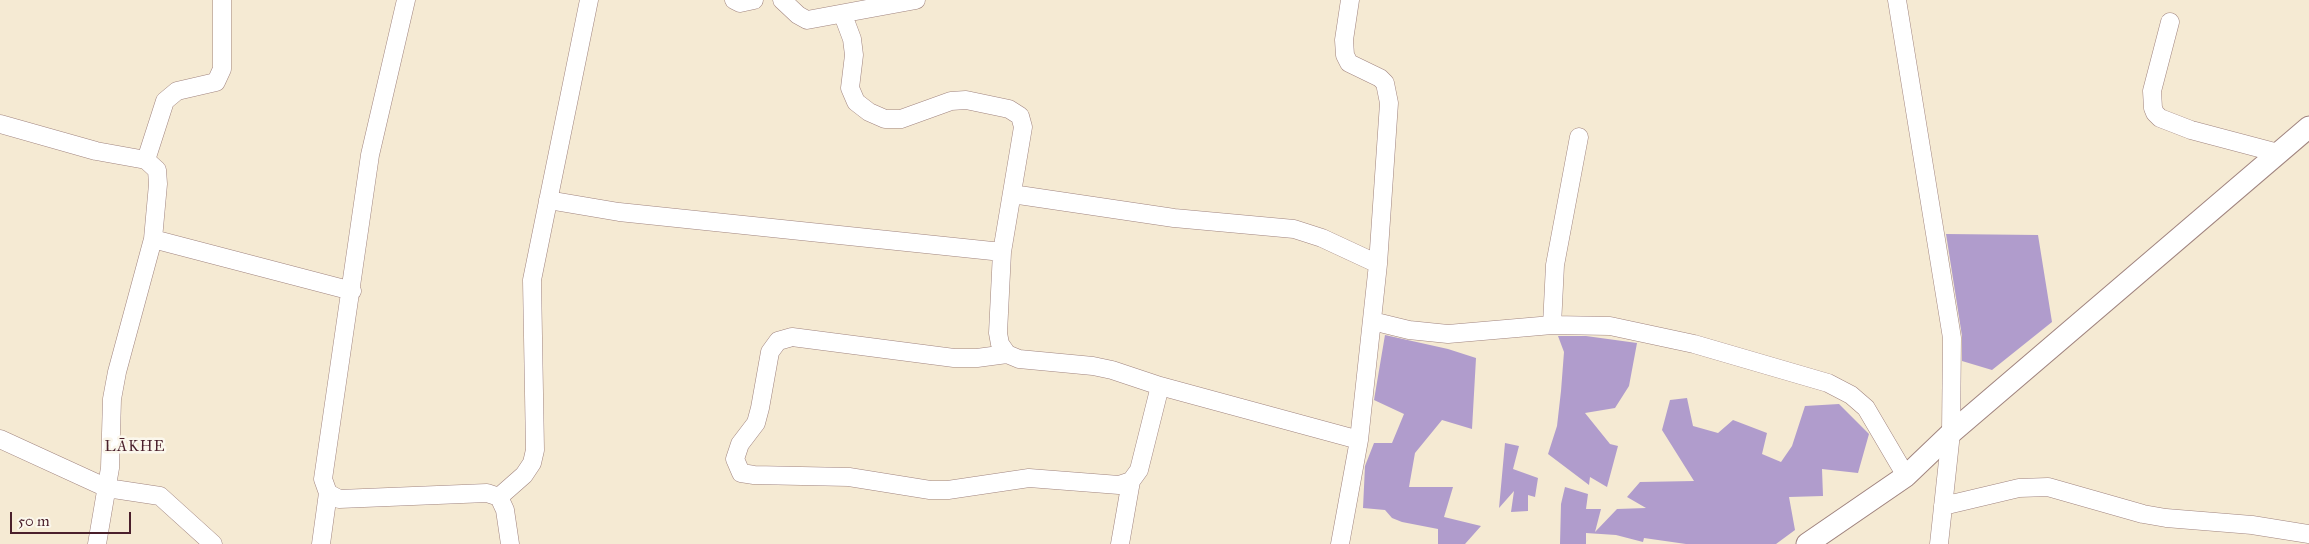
<!DOCTYPE html>
<meta charset="utf-8">
<style>
body{margin:0}
#map{position:relative;width:2309px;height:544px;overflow:hidden;background:#f5ead3;font-family:"IM FELL Great Primer",serif}
canvas{display:block}
.scale{position:absolute;left:10px;top:512px;width:121px;height:22px;box-sizing:border-box;border:2px solid #4a1f2b;border-top:0;padding-left:6px;font-size:15px;line-height:18px;white-space:nowrap;color:#4a1f2b;-webkit-text-stroke:4px #fbf7ec;paint-order:stroke}
</style>
<div id="map">
<canvas width="2309" height="544"></canvas>
<div class="scale">50 m</div>
</div>
<script>
const context = document.querySelector('canvas').getContext('2d');
context.lineJoin = 'round';
function fillPath(path, color) { context.fillStyle = color; context.fill(path, 'evenodd'); }
const shape = rows => new Path2D(rows.map(r => 'M' + r).join(''));
function trace(path, color, width, dash) { context.strokeStyle = color; context.lineWidth = width; context.lineCap = dash ? 'butt' : 'round'; context.setLineDash(dash || []); context.stroke(path); }
function write(font, color, halo, rows, align = 'center') {
  context.font = font + ' "IM FELL Great Primer",serif'; context.lineWidth = 5; context.setLineDash([]); context.textBaseline = 'middle'; context.strokeStyle = halo; context.fillStyle = color; for (const [text, x, y, turn = 0] of rows) {
    context.save(); context.translate(x, y); context.rotate((+turn || 0) * Math.PI / 180); context.textAlign = isNaN(turn) ? turn : align; if (halo) context.strokeText(text, 0, 0); context.fillText(text, 0, 0); context.restore();
  }
}
const building = shape([
 [1946,234,2038,235,2052,322,1992,370,1962,361,1962,336],
 [1385,335,1448,349,1476,358,1472,429,1442,420,1415,453,1409,487,1453,487,1444,517,1481,526,1465,544,1438,544,1438,529,1402,522,1392,518,1385,510,1363,508,1365,466,1374,443,1392,443,1404,414,1374,400],
 [1558,336,1586,336,1637,343,1629,386,1615,408,1585,413,1610,444,1618,446,1607,487,1590,477,1589,485,1548,454,1557,426,1561,391,1564,352],
 [1687,398,1693,426,1718,433,1733,420,1767,433,1762,454,1781,462,1792,446,1805,406,1839,404,1869,434,1858,473,1822,469,1823,496,1789,497,1795,530,1776,544,1686,544,1644,538,1643,542,1616,535,1586,533,1586,544,1560,544,1561,504,1565,487,1588,494,1586,509,1601,509,1595,532,1617,509,1646,508,1627,497,1640,482,1694,481,1662,430,1670,400],
 [1505,443,1519,446,1513,469,1538,478,1535,497,1528,495,1528,511,1511,512,1514,491,1499,508]
]);
const minor = shape([
 [406,0,370,155,323,479,328,493,339,499,487,493,499,497,505,510,510,544],
 [734,0,740,3,754,0],
 [782,0,798,15,807,20,916,0],
 [1897,0,1952,338,1951,433,1939,544],
 [843,15,852,39,854,55,850,88,856,102,869,112,885,119,901,119,951,101,966,100,1009,109,1020,116,1023,127,1002,252,998,333,1000,344,1007,354,1019,359,1093,366,1112,370,1160,386,1359,440],
 [2170,22,2152,91,2153,108,2155,113,2160,118,2191,130,2278,153],
 [0,124,96,151,146,160,157,170,158,184,153,239,117,372,112,399,110,468,97,544],
 [146,160,165,101,177,91,216,82,222,69,222,0],
 [1012,194,1174,218,1294,229,1322,238,1378,264],
 [548,200,619,212,1002,252],
 [153,239,352,291],
 [1372,321,1409,330,1448,334,1552,325,1610,326,1694,344,1828,383,1851,395,1866,408,1906,476],
 [1552,325,1555,265,1579,137],
 [1007,354,977,358,954,358,792,337,778,341,770,352,760,408,756,423,740,444,735,459,741,473,754,475,849,477,930,490,948,490,1029,478,1119,485,1131,481,1139,470,1160,386],
 [0,439,107,488,160,496,213,544],
 [499,497,524,475,532,463,535,450,532,280,589,0],
 [1943,506,2019,488,2048,487,2143,514,2166,518,2252,525,2309,534],
 [321,544,328,493],
 [1120,544,1131,481],
 [1340,544,1359,440,1378,264,1389,103,1385,83,1380,78,1349,63,1345,55,1344,40,1350,0]
]);
const major = shape([
 [1807,544,1906,476,1951,433,2309,127]
]);
const neighbourhoodNames = [
 ["LĀKHE",135,447]
];
fillPath(building, '#b09ccc');
trace(minor, '#a0847f', 19);
trace(major, '#a0847f', 23);
trace(minor, '#fff', 18);
trace(major, '#fff', 21);
context.letterSpacing = '1px';
write('15px', '#4a1f2b', '#fbf7ec', neighbourhoodNames);
context.letterSpacing = '0px';
</script>
